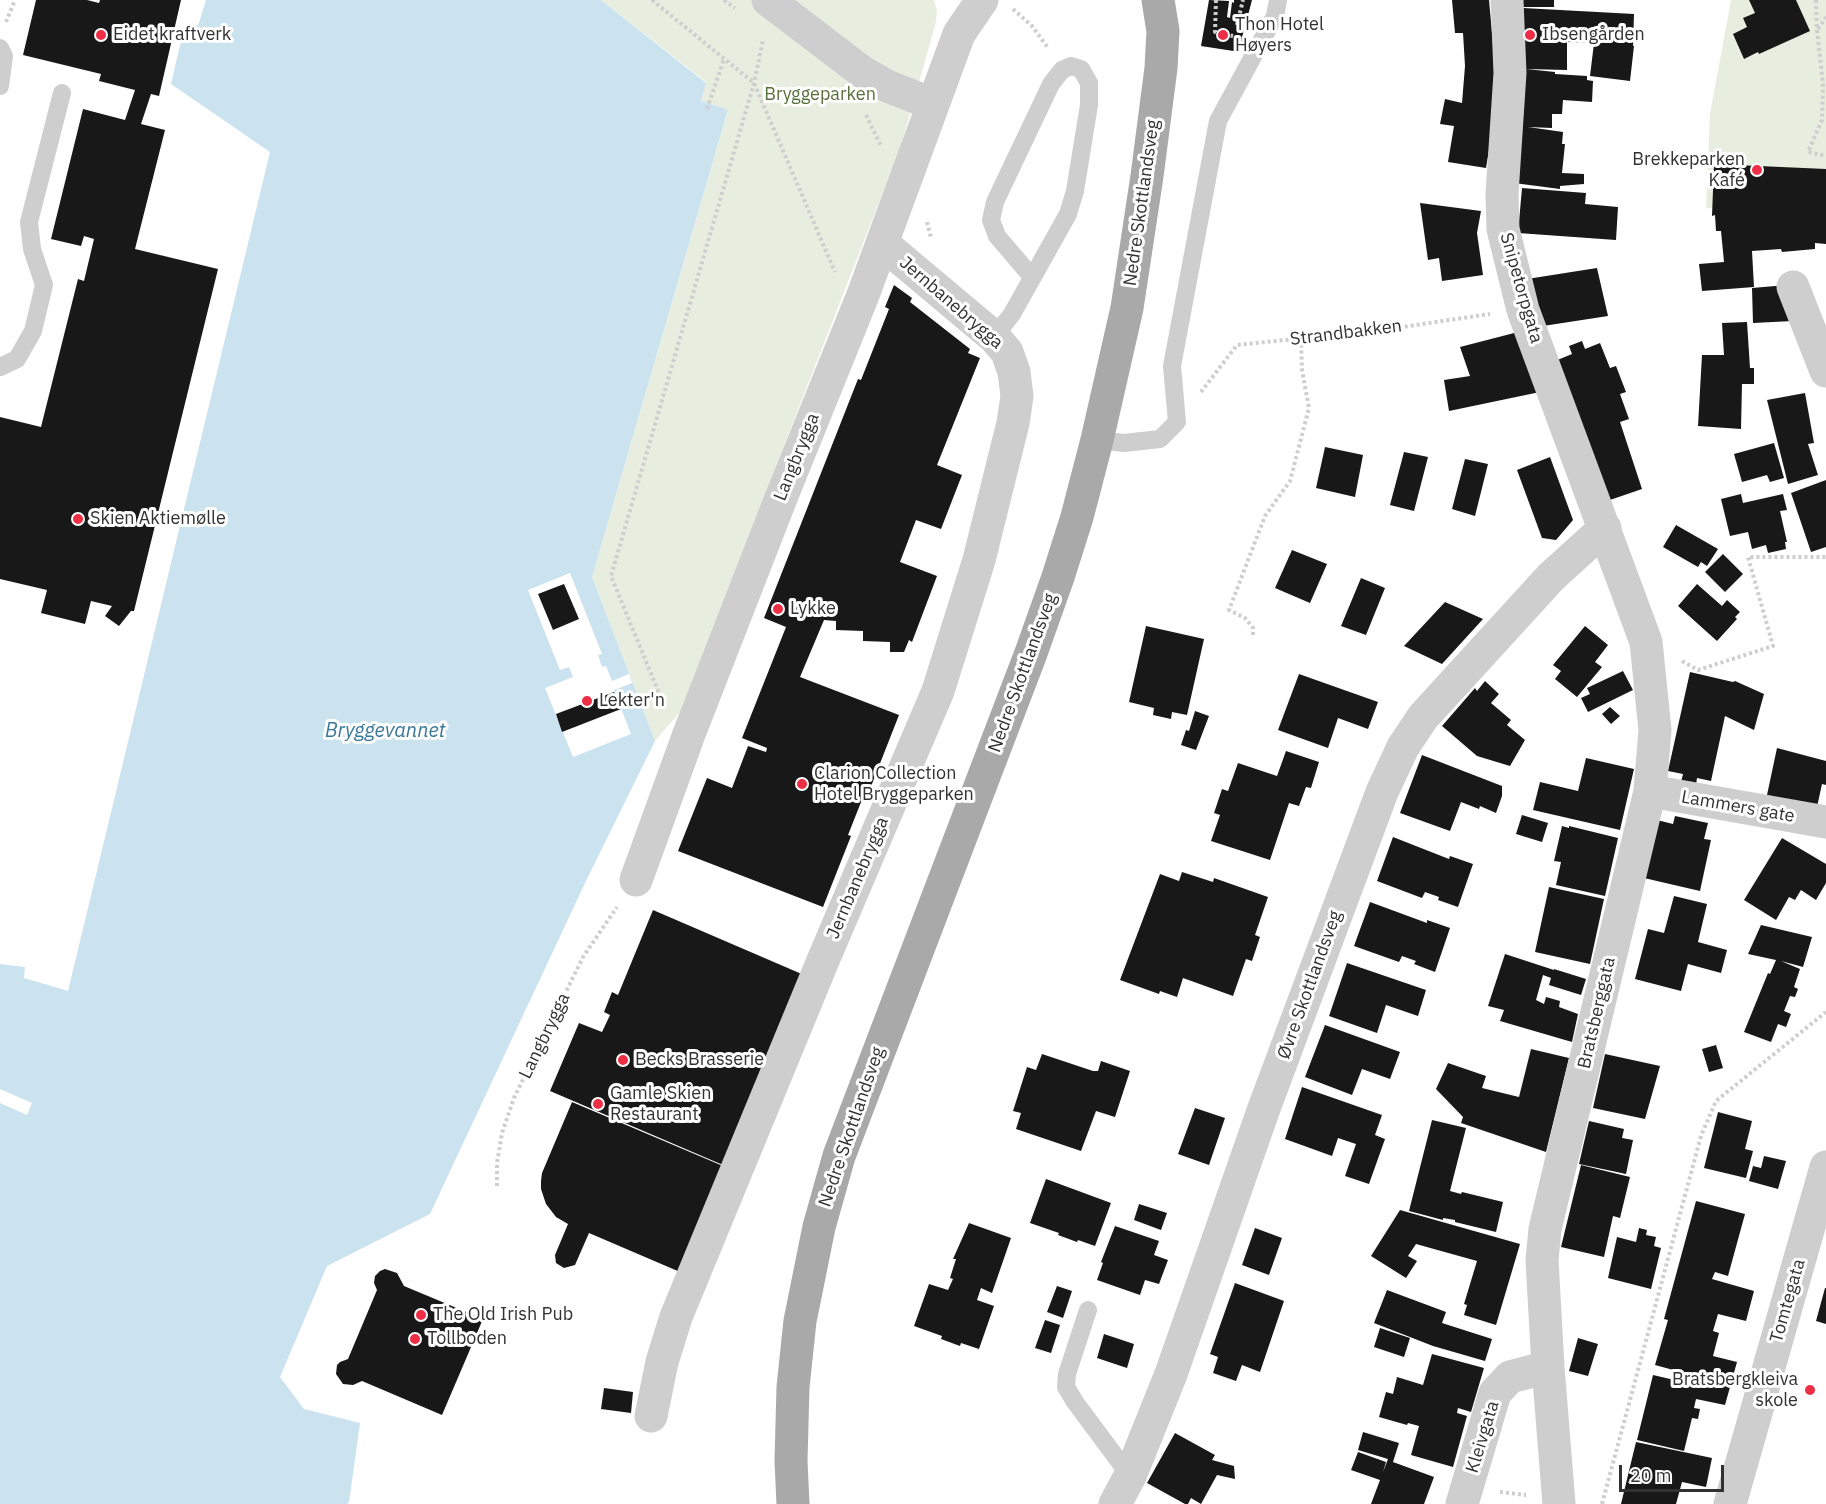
<!DOCTYPE html>
<meta charset="utf-8">
<style>
body{margin:0}
#map{position:relative;width:1826px;height:1504px;overflow:hidden;background:#fff;font-family:"IBM Plex Sans",sans-serif}
canvas{display:block}
.scale{position:absolute;left:1619px;top:1465px;width:105px;height:27px;box-sizing:border-box;border:3px solid #313131;border-top:0;padding-left:8px;font-size:18px;line-height:21px;white-space:nowrap;color:#313131;-webkit-text-stroke:4px #fff;paint-order:stroke}
</style>
<div id="map">
<canvas width="1826" height="1504"></canvas>
<div class="scale">20 m</div>
</div>
<script>
const context = document.querySelector('canvas').getContext('2d');
context.lineJoin = 'round';
function fillPath(path, color) { context.fillStyle = color; context.fill(path, 'evenodd'); }
const shape = rows => new Path2D(rows.map(r => 'M' + r).join(''));
function trace(path, color, width, dash) { context.strokeStyle = color; context.lineWidth = width; context.lineCap = dash ? 'butt' : 'round'; context.setLineDash(dash || []); context.stroke(path); }
function write(font, color, halo, rows, align = 'center') {
  context.font = font + ' "IBM Plex Sans",sans-serif'; context.lineWidth = 6; context.setLineDash([]); context.textBaseline = 'middle'; context.strokeStyle = halo; context.fillStyle = color; for (const [text, x, y, turn = 0] of rows) {
    context.save(); context.translate(x, y); context.rotate((+turn || 0) * Math.PI / 180); context.textAlign = isNaN(turn) ? turn : align; if (halo) context.strokeText(text, 0, 0); context.fillText(text, 0, 0); context.restore();
  }
}
const green = shape([
 [601,0,934,0,937,10,936,22,901,146,680,712,655,741,592,577,728,111,701,101,706,82],
 [1731,0,1826,0,1826,214,1706,208,1710,114]
]);
const water = shape([
 [206,0,601,0,706,83,701,101,728,110,592,577,655,741,585,883,430,1214,327,1266,280,1377,304,1409,360,1423,349,1502,347,1504,0,1504,0,964,25,967,24,978,68,991,270,152,171,84,184,28,198,26]
]);
const pier = shape([
 [570,573,602,654,598,655,602,667,606,666,612,681,629,674,632,683,614,690,631,734,573,757,545,688,573,677,569,667,560,670,528,590],
 [0,1089,32,1103,27,1115,0,1103]
]);
const building = shape([
 [36,0,87,0,99,3,100,0,181,0,159,96,151,94,141,124,165,130,135,249,218,269,134,611,131,611,119,626,105,616,112,606,91,601,85,624,41,613,47,590,0,579,0,417,41,427,78,279,84,281,94,239,84,236,81,246,51,239,83,109,125,120,135,90,99,81,101,74,23,55],
 [1209,0,1229,1,1227,17,1230,18,1232,2,1234,3,1234,0,1252,0,1246,23,1245,22,1240,52,1201,46],
 [1452,0,1489,0,1493,44,1496,108,1486,168,1448,162,1454,126,1440,124,1445,99,1462,103,1465,66,1463,33,1455,33],
 [1519,0,1554,0,1554,7,1519,7],
 [1749,0,1796,0,1810,31,1759,54,1758,52,1744,59,1733,34,1747,27,1743,18,1755,13],
 [1523,8,1634,14,1633,46,1634,46,1630,81,1590,76,1594,43,1567,42,1567,70,1526,69,1555,72,1555,74,1587,76,1587,80,1593,81,1592,102,1563,100,1562,114,1552,114,1552,128,1528,127,1563,132,1562,144,1565,144,1562,173,1584,174,1584,184,1560,186,1560,189,1514,183],
 [1714,164,1826,169,1826,244,1815,243,1815,249,1782,252,1781,249,1752,251,1754,287,1702,291,1699,264,1724,262,1721,231,1716,231,1715,215,1712,216],
 [1522,188,1586,193,1585,204,1618,207,1616,240,1518,233],
 [1420,203,1481,211,1477,233,1483,275,1442,281,1439,258,1428,260],
 [1597,268,1608,316,1543,326,1527,279],
 [894,285,912,298,910,302,970,349,968,353,980,358,937,465,962,475,941,529,916,520,900,562,937,576,912,642,909,640,904,652,890,652,890,642,863,641,863,631,836,630,836,621,824,620,800,677,899,715,870,789,867,787,848,835,851,836,823,907,678,851,707,778,732,788,748,746,766,752,767,748,742,738,786,627,764,618,858,379,861,380,889,309,885,307],
 [1787,285,1793,321,1753,323,1752,288],
 [1747,322,1750,368,1754,368,1754,384,1742,384,1741,429,1698,426,1702,355,1724,355,1722,323],
 [1518,332,1540,392,1449,411,1444,380,1470,376,1460,347],
 [1582,341,1585,349,1600,343,1610,368,1616,366,1626,392,1620,394,1629,419,1620,422,1642,489,1607,501,1555,361,1572,354,1569,346],
 [1805,393,1814,443,1808,444,1818,475,1788,484,1767,400],
 [1774,443,1784,478,1770,482,1767,475,1742,482,1734,454],
 [1325,447,1363,455,1355,497,1316,488],
 [1404,452,1428,457,1414,511,1390,505],
 [1550,457,1573,520,1556,540,1542,538,1517,470],
 [1465,459,1488,464,1475,516,1452,509],
 [1826,480,1826,547,1811,552,1791,493],
 [1741,494,1743,503,1783,494,1787,510,1780,511,1787,542,1785,542,1786,549,1768,553,1766,545,1752,549,1748,532,1730,536,1721,499],
 [1676,525,1718,549,1707,566,1701,562,1698,567,1663,547],
 [1292,550,1327,564,1310,603,1275,588],
 [1723,554,1743,574,1725,592,1705,572],
 [1361,578,1385,588,1366,635,1341,626],
 [564,584,579,619,553,630,538,594],
 [1697,584,1722,606,1727,600,1740,612,1735,617,1737,619,1717,641,1678,606],
 [1445,602,1483,619,1442,664,1404,646],
 [1146,626,1204,639,1187,715,1172,712,1171,719,1153,715,1154,708,1129,702],
 [1585,626,1608,645,1595,662,1602,667,1577,697,1555,679,1561,671,1553,665],
 [1623,671,1633,690,1588,712,1581,698,1590,694,1587,688],
 [1690,672,1733,682,1735,681,1764,694,1754,730,1725,716,1711,781,1697,778,1696,785,1681,782,1683,774,1668,771],
 [1299,674,1378,702,1368,729,1338,718,1328,748,1278,730],
 [1485,681,1499,694,1491,703,1511,720,1507,725,1525,740,1510,766,1477,756,1442,726,1475,688,1477,691],
 [614,692,621,709,562,732,556,714],
 [1610,707,1620,716,1611,724,1602,714],
 [1195,711,1209,716,1196,750,1181,745,1186,730,1189,731],
 [1777,748,1826,761,1826,785,1822,784,1817,807,1767,795],
 [1286,751,1319,762,1311,788,1306,787,1299,806,1289,803,1270,860,1211,841,1220,815,1214,813,1222,789,1228,791,1238,763,1277,776],
 [1422,755,1502,786,1502,796,1496,813,1480,806,1479,809,1461,802,1450,831,1400,813],
 [1586,758,1634,769,1620,830,1533,810,1540,782,1578,791],
 [1522,815,1548,823,1542,842,1516,834],
 [1675,816,1708,823,1704,839,1711,840,1700,891,1644,878,1657,820,1673,824],
 [1562,826,1569,828,1569,826,1618,838,1605,896,1556,885,1561,862,1554,861],
 [1393,837,1449,859,1450,856,1473,864,1458,907,1438,900,1439,897,1425,892,1422,898,1377,881],
 [1782,838,1826,864,1826,883,1816,900,1801,890,1795,900,1789,897,1776,920,1744,900],
 [1182,872,1213,882,1214,878,1268,897,1255,935,1260,937,1252,961,1246,959,1233,996,1183,978,1177,997,1160,991,1159,994,1120,980,1160,874,1179,881],
 [1549,887,1604,899,1590,964,1535,952],
 [1674,896,1707,904,1698,942,1727,950,1721,973,1688,964,1681,991,1635,979,1648,929,1664,933],
 [1370,902,1427,923,1427,920,1450,928,1435,972,1414,964,1416,961,1402,956,1399,962,1354,946],
 [653,910,804,975,723,1165,550,1091,579,1023,602,1032,610,1015,604,1012,612,992,618,995],
 [1761,925,1812,937,1803,967,1781,961,1800,969,1794,987,1798,989,1795,997,1790,996,1784,1011,1791,1014,1786,1027,1778,1024,1771,1042,1744,1032,1768,973,1770,974,1776,960,1748,954],
 [1505,954,1554,970,1554,969,1586,979,1581,995,1549,985,1551,978,1543,975,1536,1000,1544,1004,1546,997,1560,1001,1559,1007,1578,1014,1572,1042,1500,1021,1504,1010,1488,1006],
 [1347,963,1426,990,1418,1016,1386,1005,1377,1033,1329,1016],
 [1325,1025,1400,1052,1390,1079,1362,1069,1352,1095,1305,1077],
 [1716,1045,1723,1068,1709,1072,1702,1049],
 [1531,1049,1569,1058,1546,1152,1461,1123,1463,1117,1436,1089,1448,1063,1486,1076,1482,1088,1519,1097],
 [1042,1054,1093,1071,1098,1071,1101,1061,1130,1071,1115,1117,1096,1111,1081,1151,1016,1129,1021,1113,1013,1111,1027,1067,1036,1070],
 [1605,1054,1660,1066,1645,1119,1593,1108],
 [1302,1087,1382,1115,1375,1135,1385,1139,1369,1184,1345,1176,1356,1144,1338,1138,1332,1156,1285,1139],
 [572,1102,723,1166,680,1272,589,1233,575,1265,564,1268,556,1263,555,1255,568,1224,556,1217,546,1204,541,1189,541,1181,542,1173],
 [1195,1108,1225,1118,1209,1165,1178,1154],
 [1718,1112,1752,1121,1745,1149,1753,1151,1746,1178,1704,1168],
 [1432,1120,1466,1128,1450,1191,1461,1194,1462,1192,1503,1202,1496,1232,1455,1222,1455,1220,1443,1218,1443,1220,1409,1211],
 [1589,1121,1624,1129,1622,1138,1633,1140,1626,1174,1579,1164],
 [1764,1156,1786,1161,1778,1189,1749,1181,1753,1166,1761,1168],
 [1581,1165,1630,1177,1620,1218,1613,1216,1604,1257,1561,1247],
 [1046,1179,1111,1203,1095,1246,1078,1240,1077,1242,1058,1235,1059,1233,1030,1223],
 [1696,1201,1745,1214,1728,1276,1715,1272,1712,1279,1754,1291,1746,1321,1718,1314,1713,1331,1719,1333,1713,1356,1737,1362,1725,1405,1696,1399,1694,1408,1700,1409,1698,1419,1692,1418,1684,1451,1637,1440,1653,1375,1696,1385,1698,1378,1721,1383,1655,1365,1668,1320,1664,1319],
 [1139,1204,1167,1213,1161,1230,1134,1220],
 [1400,1210,1520,1244,1496,1325,1464,1315,1467,1305,1464,1304,1477,1261,1416,1244,1408,1256,1417,1261,1406,1278,1371,1256],
 [969,1223,1011,1238,992,1293,981,1288,977,1300,994,1306,979,1349,961,1343,960,1346,941,1339,942,1336,914,1326,929,1284,948,1290,953,1279,950,1278,956,1259,953,1259],
 [1115,1226,1159,1241,1154,1255,1168,1260,1159,1284,1145,1280,1140,1295,1097,1280,1103,1263,1101,1262],
 [1255,1228,1282,1238,1269,1275,1242,1265],
 [1639,1228,1647,1230,1646,1235,1656,1237,1654,1246,1661,1248,1651,1289,1608,1278,1617,1237,1636,1242],
 [385,1269,397,1273,404,1286,483,1319,442,1415,362,1381,353,1385,343,1384,336,1374,337,1365,340,1362,348,1359,377,1290,374,1283,375,1276,380,1271],
 [1235,1283,1284,1301,1260,1372,1242,1365,1236,1381,1213,1373,1218,1357,1210,1354],
 [1057,1286,1072,1291,1063,1318,1047,1312],
 [1825,1288,1826,1288,1826,1324,1816,1321],
 [1387,1290,1446,1312,1442,1323,1492,1339,1485,1361,1433,1346,1374,1323],
 [1045,1320,1060,1325,1051,1353,1035,1348],
 [1380,1328,1410,1338,1404,1357,1374,1347],
 [1104,1334,1134,1344,1127,1368,1097,1358],
 [1578,1338,1598,1344,1588,1376,1569,1371],
 [1432,1354,1484,1368,1471,1412,1458,1408,1457,1413,1467,1416,1453,1467,1411,1455,1419,1426,1408,1423,1407,1425,1379,1417,1386,1392,1393,1394,1397,1377,1423,1385],
 [604,1388,633,1392,631,1413,601,1409],
 [1363,1432,1399,1443,1393,1462,1434,1477,1424,1504,1371,1504,1380,1480,1351,1470,1358,1452,1386,1462,1383,1472,1388,1459,1358,1450],
 [1175,1433,1215,1455,1212,1460,1234,1466,1235,1479,1217,1475,1201,1504,1191,1498,1188,1504,1185,1504,1147,1483],
 [1636,1442,1712,1458,1706,1487,1682,1482,1676,1504,1621,1504]
]);
const path = shape([
 [652,0,754,83,835,272],
 [724,0,735,8],
 [1216,0,1215,32,1233,36],
 [1816,0,1817,30,1823,84,1822,120,1808,152,1826,156],
 [1013,9,1032,26,1048,48],
 [6,22,15,0],
 [1237,25,1243,0],
 [1818,29,1826,17],
 [707,109,724,59],
 [866,115,881,146],
 [927,222,931,238],
 [1201,392,1237,345,1382,330,1490,314],
 [1253,635,1253,628,1245,618,1229,610,1265,516,1290,481,1309,408,1302,370,1301,338],
 [1682,661,1698,670,1773,646,1748,557,1826,557],
 [663,703,611,576,754,83,763,40],
 [497,1186,497,1163,502,1133,514,1098,583,957,617,907],
 [1500,1492,1526,1495],
 [1602,1504,1701,1136,1716,1101,1826,1012]
]);
const lane = shape([
 [0,48,4,56,0,86],
 [994,337,1012,314,1068,214,1075,191,1089,105,1089,83,1081,69,1071,66,1062,70,1051,84,995,202,991,220,997,236,1032,277],
 [0,367,17,359,33,331,44,285,32,249,29,222,62,93],
 [1097,440,1124,443,1160,439,1177,422,1172,366,1218,121,1275,16,1278,0],
 [1088,1310,1067,1374,1066,1387,1075,1402,1130,1476]
]);
const street = shape([
 [768,0,861,71,887,86,933,104],
 [1507,0,1510,73,1502,194,1503,229,1523,310,1646,642,1655,730,1650,791,1545,1229,1542,1260,1548,1367,1559,1504],
 [1793,287,1826,371],
 [1650,791,1826,822],
 [636,880,689,734,781,498,863,295,959,34,982,0],
 [651,1416,662,1362,676,1317,824,958,938,691,979,560,1013,423,1017,396,1014,372,1007,352,994,337,882,243],
 [1115,1504,1130,1476,1171,1374,1263,1111,1382,792,1403,747,1423,717,1551,577,1605,528],
 [1462,1504,1495,1393,1510,1377,1548,1367],
 [1730,1504,1826,1167]
]);
const primary = shape([
 [793,1504,791,1461,793,1387,800,1321,819,1227,839,1156,1031,653,1058,577,1077,517,1097,440,1127,308,1147,176,1161,68,1163,31,1158,0]
]);
const markers = [
 [101,35,6,"#ee2e44"],
 [1223,35,6,"#ee2e44"],
 [1530,35,6,"#ee2e44"],
 [1757,170,6,"#ee2e44"],
 [78,519,6,"#ee2e44"],
 [778,609,6,"#ee2e44"],
 [587,701,6,"#ee2e44"],
 [802,784,6,"#ee2e44"],
 [623,1060,6,"#ee2e44"],
 [598,1104,6,"#ee2e44"],
 [421,1315,6,"#ee2e44"],
 [415,1339,6,"#ee2e44"],
 [1810,1390,6,"#ee2e44"]
];
const poiNames = [
 ["Thon Hotel",1235,25],
 ["Høyers",1235,46],
 ["Eidet kraftverk",113,35],
 ["Ibsengården",1542,35],
 ["Brekkeparken",1745,160,"right"],
 ["Kafé",1745,181,"right"],
 ["Skien Aktiemølle",90,519],
 ["Lykke",790,609],
 ["Lekter'n",599,701],
 ["Clarion Collection",814,774],
 ["Hotel Bryggeparken",814,795],
 ["Becks Brasserie",635,1060],
 ["Gamle Skien",610,1094],
 ["Restaurant",610,1115],
 ["The Old Irish Pub",433,1315],
 ["Tollboden",427,1339],
 ["Bratsbergkleiva",1798,1380,"right"],
 ["skole",1798,1401,"right"]
];
const parkNames = [
 ["Bryggeparken",820,95]
];
const streetNames = [
 ["Nedre Skottlandsveg",1142,203,-82],
 ["Snipetorpgata",1521,288,74],
 ["Jernbanebrygga",951,303,41],
 ["Strandbakken",1346,333,-7],
 ["Langbrygga",797,457,-68],
 ["Nedre Skottlandsveg",1023,673,-70],
 ["Lammers gate",1738,807,10],
 ["Jernbanebrygga",858,878,-67],
 ["Øvre Skottlandsveg",1310,985,-70],
 ["Bratsberggata",1597,1013,-77],
 ["Langbrygga",545,1036,-64],
 ["Nedre Skottlandsveg",852,1127,-71],
 ["Tomtegata",1788,1301,-74],
 ["Kleivgata",1483,1437,-73]
];
const waterNames = [
 ["Bryggevannet",385,731]
];
fillPath(green, '#e8eedf');
fillPath(water, '#cbe2ef');
fillPath(pier, '#fff');
fillPath(building, '#181818');
trace(path, '#cecece', 4, [3, 3]);
trace(lane, '#cecece', 18);
trace(street, '#cecece', 33);
trace(primary, '#a9a9a9', 33);
for (const [x, y, r, color] of markers) { const dot = new Path2D(); dot.arc(x, y, r, 0, 2 * Math.PI); context.fillStyle = color; context.fill(dot); trace(dot, '#fff', 2); }
write('18px', '#313131', '#fff', poiNames, 'left');
write('18px', '#56703b', '#fff', parkNames);
write('18px', '#313131', '#fff', streetNames);
write('italic 20px', '#3a7899', '#fff', waterNames);
</script>
